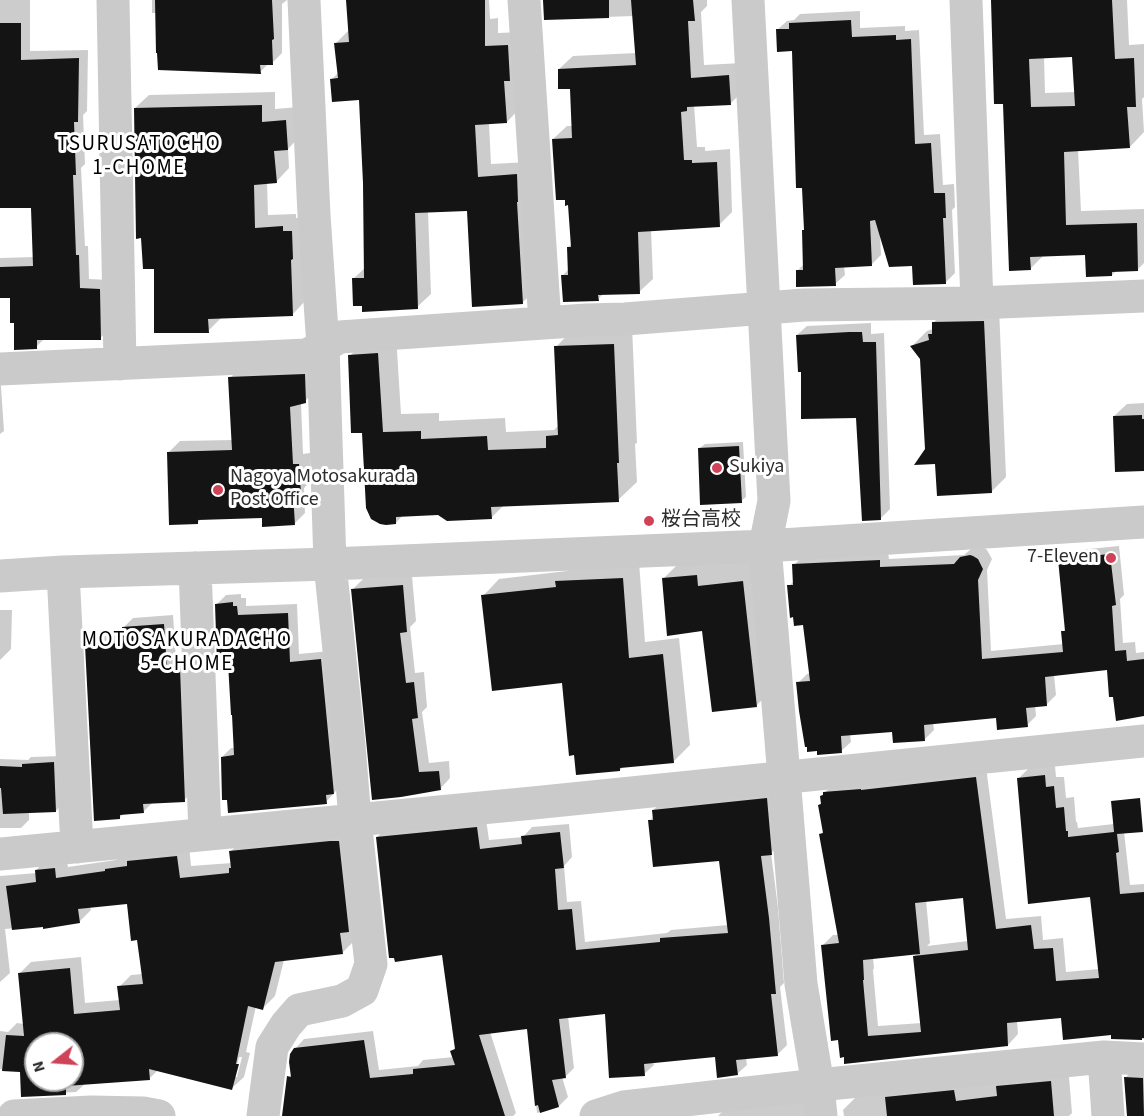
<!DOCTYPE html>
<meta charset="utf-8">
<style>
body{margin:0}
#map{position:relative;width:1144px;height:1116px;overflow:hidden;background:#fff;font-family:"Source Sans 3",sans-serif}
canvas{display:block}
.north{position:absolute;left:24px;top:1032px;width:60px;height:60px;box-sizing:border-box;background:#fff;border:2px solid #ababab;border-radius:50%;rotate:253deg;font-size:16px;font-weight:700;line-height:24px;text-align:center;color:#2d2d2d}
.north::after{content:'';display:block;margin:auto;width:21px;height:27px;background:#cf4358;clip-path:polygon(50% 0,100% 100%,50% 72%,0 100%)}
</style>
<div id="map">
<canvas width="1144" height="1116"></canvas>
<div class="north">N</div>
</div>
<script>
const context = document.querySelector('canvas').getContext('2d');
context.lineJoin = 'round';
function fillPath(path, color) { context.fillStyle = color; context.fill(path, 'evenodd'); }
const shape = rows => new Path2D(rows.map(r => 'M' + r).join(''));
function trace(path, color, width, dash) { context.strokeStyle = color; context.lineWidth = width; context.lineCap = dash ? 'butt' : 'round'; context.setLineDash(dash || []); context.stroke(path); }
function write(font, color, halo, rows, align = 'center') {
  context.font = font + ' "Source Sans 3","Noto Sans JP",sans-serif'; context.lineWidth = 6; context.setLineDash([]); context.textBaseline = 'middle'; context.strokeStyle = halo; context.fillStyle = color; for (const [text, x, y, turn = 0] of rows) {
    context.save(); context.translate(x, y); context.rotate((+turn || 0) * Math.PI / 180); context.textAlign = isNaN(turn) ? turn : align; if (halo) context.strokeText(text, 0, 0); context.fillText(text, 0, 0); context.restore();
  }
}
const shadow = shape([
 [0,0,30,0,30,51,88,50,87,111,83,115,85,164,81,168,85,246,88,246,89,279,109,280,110,329,100,338,45,338,36,347,16,321,12,297,0,297,0,258,34,257,32,207,0,206],
 [152,0,287,0,282,4,282,53,272,63,269,63,260,72,157,13,152,13],
 [348,0,489,0,490,19,498,18,498,33,521,32,520,108,507,122,489,123,491,164,529,162,535,290,522,303,469,209,428,211,431,294,417,307,353,279,366,267,361,99,332,79,339,72,336,43,350,29],
 [544,0,707,0,707,6,701,12,704,65,742,63,744,90,730,104,694,105,697,147,705,147,705,151,730,149,732,212,719,225,651,229,653,279,639,292,604,293,598,299,562,276,569,269,568,247,573,243,570,204,553,139,567,126,573,126,571,87,559,69,573,56,636,53,634,16,546,19],
 [993,0,1127,0,1129,45,1144,44,1144,97,1142,99,1144,132,1130,147,1078,150,1081,211,1144,209,1144,263,1138,269,1117,270,1112,275,1086,253,1044,255,1030,269,1005,103],
 [1073,55,1076,92,1045,93,1044,56],
 [860,11,860,28,905,26,905,31,919,30,924,135,940,134,943,185,954,184,955,207,952,210,955,273,945,283,913,264,880,235,881,255,871,265,844,266,845,275,835,284,797,271,805,263,804,230,806,228,794,50,777,30,787,21,794,20,800,14],
 [275,92,275,109,299,107,301,135,288,149,289,168,276,182,267,183,268,215,296,214,296,218,305,218,306,300,293,314,222,317,208,331,155,267,135,108,149,95],
 [999,307,1006,477,991,492,936,462,927,449,922,358,912,346,927,331,933,329,933,323,948,308],
 [871,323,871,334,884,333,890,509,881,518,857,416,802,370,797,335,807,326],
 [632,326,637,443,635,444,637,482,618,500,504,505,491,518,439,513,403,515,396,523,363,431,350,356,368,337,396,335,401,414,439,413,439,421,505,418,506,432,554,430,559,425,556,347,574,328],
 [315,364,316,390,305,401,301,403,303,454,310,453,311,481,304,488,305,513,294,524,263,516,202,518,197,523,169,452,180,441,233,440,230,378,241,367],
 [0,372,4,431,0,434],
 [1144,403,1144,469,1114,416,1127,404],
 [743,442,746,497,741,501,700,448,705,444],
 [698,544,778,547,791,671,756,706,704,630,663,579],
 [1119,546,1124,595,1120,599,1123,643,1135,642,1136,653,1144,652,1144,715,1108,669,1054,675,1056,695,1047,704,1035,705,1036,716,1027,725,997,716,933,722,934,730,925,739,893,730,850,734,851,742,841,751,798,683,807,674,810,673,805,624,789,586,795,580,794,565,803,556,888,552,889,559,964,555,971,549,983,547,987,550,992,559,987,570,991,651,1064,644,1063,632,1066,628,1060,560,1069,551],
 [639,562,645,642,679,638,690,745,673,762,623,767,620,770,563,682,483,596,499,579,567,571,573,565],
 [412,576,416,621,410,627,415,673,424,672,427,707,422,712,429,763,449,761,450,778,440,789,374,798,353,589,363,579],
 [241,594,241,598,246,598,246,606,297,604,299,654,330,651,342,784,326,802,222,757,231,748,235,748,230,661,217,604,226,595],
 [0,610,12,610,11,649,0,660],
 [173,615,176,660,189,659,194,791,184,800,153,802,143,812,124,813,119,818,87,645,96,636,124,635,123,628,133,618],
 [61,756,63,803,56,811,29,812,29,820,21,828,0,828,0,759,28,760,31,757],
 [1055,766,1056,777,1064,777,1066,798,1074,797,1076,822,1077,822,1078,828,1123,823,1130,885,1144,884,1144,1039,1113,1037,1113,1033,1062,1016,1017,1020,1018,1034,1008,1045,846,1062,823,945,833,935,839,935,821,834,824,831,819,805,822,802,821,796,835,783,986,767,1006,919,1041,916,1043,940,1063,938,1066,972,1099,969,1092,895,1018,779,1029,768],
 [964,897,968,941,927,946,930,943,926,900],
 [917,953,915,956,922,1023,878,1026,873,970,874,968,873,958],
 [776,790,780,844,771,853,778,908,784,983,780,987,787,1045,778,1054,746,1058,747,1065,737,1074,716,1055,653,1062,654,1065,644,1074,606,1012,568,1016,574,1068,565,1077,562,1077,568,1097,559,1106,537,1113,528,1028,490,1032,516,1113,513,1116,283,1116,289,1077,292,1074,295,1049,304,1039,373,1031,379,1070,418,1066,423,1060,454,1057,452,1051,456,1047,444,954,377,837,387,828,486,819,489,840,523,837,532,827,569,824,572,857,564,866,567,902,581,901,585,942,667,933,671,930,728,925,720,859,649,821,654,816,653,810,663,801],
 [350,830,354,941,342,953,284,960,275,996,263,1008,256,1006,246,1052,250,1053,244,1077,232,1088,158,1070,150,1078,86,1083,76,1092,22,1095,22,1071,0,1069,0,1031,8,1032,17,1023,24,1024,20,973,31,962,81,957,85,1003,120,1000,119,987,131,975,143,974,139,939,128,903,90,907,91,910,79,922,5,929,10,973,0,982,0,876,37,873,36,870,48,858,66,857,68,867,116,860,118,858,189,845,191,866,232,863,231,851,242,840],
 [36,1044,72,1044,72,1080,36,1080],
 [239,1057,242,1057,237,1077,234,1077],
 [1068,1065,1072,1113,1069,1116,844,1116,843,1110,860,1093],
 [1135,1068,1144,1068,1144,1116,1128,1116,1126,1077],
 [820,1082,823,1116,718,1116,743,1091]
]);
const building = shape([
 [155,0,272,0,274,39,272,40,273,65,260,65,261,74,158,70,157,53,156,53],
 [346,0,485,0,485,46,508,45,510,81,504,81,507,123,475,125,478,177,517,174,518,202,517,202,523,304,472,307,467,211,415,213,418,309,362,312,362,306,353,306,352,278,364,278,363,183,359,100,332,102,330,79,338,78,334,43,349,42],
 [543,0,609,0,609,18,544,20],
 [631,0,693,0,695,21,688,21,691,78,729,75,731,105,687,107,687,111,681,112,684,160,692,160,692,163,717,162,720,227,638,232,640,294,598,295,599,301,563,302,561,275,568,275,567,247,571,247,568,205,565,206,565,200,556,200,552,139,572,138,570,89,558,89,558,69,636,65],
 [991,0,1112,0,1115,59,1134,58,1136,107,1127,107,1130,148,1064,152,1066,225,1137,223,1138,271,1112,272,1112,276,1086,277,1085,255,1030,257,1031,270,1009,271,1003,104,994,104],
 [1072,57,1075,106,1031,107,1029,59],
 [851,20,852,37,896,35,896,40,911,39,915,144,931,143,934,193,945,193,946,218,943,218,946,284,913,285,912,266,889,267,875,220,870,221,872,266,835,268,836,286,796,287,796,270,803,270,802,230,804,230,802,188,796,188,792,51,777,52,776,29,789,29,789,23],
 [0,23,21,23,21,60,79,58,78,122,74,122,76,175,73,175,76,255,79,255,80,288,100,289,101,340,37,340,37,349,14,350,14,323,10,323,10,298,0,298,0,267,33,266,31,208,0,208],
 [262,105,262,122,286,120,288,150,274,151,277,183,254,185,255,228,283,226,283,231,292,231,293,259,291,260,293,316,208,319,209,333,154,333,154,269,143,269,141,238,136,239,134,108],
 [984,321,992,493,937,496,935,464,914,465,925,449,920,359,910,346,929,340,928,334,932,334,932,322],
 [849,332,862,332,863,342,876,342,881,520,862,521,856,418,801,419,801,372,798,372,796,335],
 [614,344,619,463,617,463,619,502,491,507,492,519,447,521,438,515,396,517,396,524,386,525,380,524,371,519,366,508,362,433,351,433,348,355,378,353,383,432,421,431,421,439,487,436,488,450,546,448,546,436,558,435,554,346],
 [305,374,306,403,290,407,293,464,299,464,301,493,293,494,295,525,262,527,262,518,198,520,198,524,169,525,167,452,232,450,228,377],
 [1142,415,1142,419,1144,419,1144,471,1115,472,1113,416],
 [739,446,742,503,700,505,698,448],
 [1110,554,1116,605,1112,606,1115,651,1126,650,1127,661,1144,659,1144,716,1116,721,1113,697,1109,697,1107,670,1045,677,1047,706,1026,708,1028,727,997,730,996,718,924,725,925,741,893,743,892,732,841,736,842,753,817,755,817,751,807,752,807,747,805,747,799,711,796,682,810,681,803,625,794,626,793,617,790,618,787,585,793,585,792,564,880,560,880,567,954,564,960,557,970,555,973,556,978,559,983,569,978,580,982,659,1063,652,1061,631,1065,631,1058,559],
 [697,575,698,586,743,581,757,707,712,712,702,631,667,636,662,578],
 [623,578,629,658,663,654,674,763,620,768,620,771,576,775,574,755,569,756,562,683,492,691,481,595,556,587,555,581],
 [403,585,407,632,400,633,406,683,414,682,418,718,412,719,419,772,439,771,441,790,401,797,372,800,351,589],
 [233,602,233,606,237,606,238,615,288,613,290,662,321,659,334,794,326,795,327,804,228,813,227,800,222,800,221,757,234,755,232,715,231,715,228,663,217,664,215,604],
 [164,624,167,668,180,668,185,802,143,804,144,813,120,815,120,819,94,821,85,645,123,643,122,627],
 [54,762,56,812,3,814,1,788,0,788,0,766,22,767,22,764],
 [1045,775,1046,787,1054,786,1056,808,1064,807,1066,831,1068,831,1068,837,1114,832,1111,801,1140,798,1143,832,1117,834,1119,852,1116,853,1120,894,1144,892,1144,1038,1142,1038,1142,1040,1111,1039,1111,1035,1063,1040,1061,1018,1007,1023,1008,1046,844,1064,844,1057,840,1058,838,1040,831,1041,821,945,839,943,819,834,823,833,818,805,821,804,820,796,823,795,823,792,861,789,861,790,976,777,996,929,1031,925,1034,949,1053,948,1056,981,1099,978,1090,897,1028,904,1017,778],
 [963,898,968,950,913,956,921,1032,868,1036,863,980,864,980,863,960,920,954,915,903],
 [767,798,772,855,761,856,769,918,776,994,771,994,778,1056,736,1060,738,1075,717,1078,715,1057,644,1064,645,1076,609,1078,605,1014,559,1019,566,1078,552,1080,559,1107,540,1113,538,1105,535,1106,527,1029,479,1035,505,1116,282,1116,287,1076,291,1077,289,1062,290,1054,294,1048,364,1040,370,1078,413,1074,413,1069,455,1065,450,1051,455,1049,442,955,395,962,394,958,389,958,376,837,477,827,480,849,522,844,521,836,560,832,564,868,555,869,558,910,572,909,576,950,660,942,660,938,728,933,719,861,653,867,648,820,653,820,652,810],
 [330,841,339,841,349,932,340,933,343,954,275,962,263,1010,248,1006,236,1064,239,1064,232,1090,149,1069,150,1080,66,1086,66,1095,21,1097,20,1072,2,1071,6,1035,24,1036,18,973,70,968,74,1014,120,1010,117,986,143,984,137,940,131,941,127,904,78,909,80,923,43,929,43,927,12,930,6,886,36,882,35,870,55,868,56,878,105,871,105,869,127,866,127,861,177,856,180,878,229,873,229,868,231,868,229,851],
 [36,1044,72,1044,72,1080,36,1080],
 [1124,1077,1143,1078,1144,1116,1127,1116],
 [1051,1081,1054,1116,887,1116,885,1097,954,1090,956,1101,997,1096,996,1086]
]);
const minor = shape([
 [113,0,120,364],
 [524,0,545,323],
 [748,0,774,501,765,546,801,984,818,1085,821,1116],
 [966,0,977,303],
 [0,369,307,355,340,337,587,320,625,319,804,305,977,303,1144,296],
 [195,568,205,834],
 [63,572,77,847],
 [0,576,63,572,330,564,765,546,1144,522],
 [0,854,533,803,1144,741],
 [1104,1057,1108,1116],
 [14,1116,91,1112,143,1113,159,1116],
 [263,1116,272,1047,286,1025,299,1010,342,1001,362,990,371,964,355,820,349,745,330,564,323,346,314,215,304,0],
 [596,1116,624,1107,818,1085,1104,1057,1144,1059]
]);
const markers = [
 [717,468,6,"#cf4358"],
 [218,490,6,"#cf4358"],
 [649,521,6,"#cf4358"],
 [1111,558,6,"#cf4358"]
];
const poiNames = [
 ["Sukiya",729,468],
 ["Nagoya Motosakurada",230,478],
 ["Post Office",230,501],
 ["桜台高校",661,521],
 ["7-Eleven",1099,558,"right"]
];
const neighbourhoodNames = [
 ["TSURUSATOCHO",139,145],
 ["1-CHOME",139,169],
 ["MOTOSAKURADACHO",187,641],
 ["5-CHOME",187,665]
];
fillPath(shadow, '#0003');
fillPath(building, '#141414');
trace(minor, '#cacaca', 33);
for (const [x, y, r, color] of markers) { const dot = new Path2D(); dot.arc(x, y, r, 0, 2 * Math.PI); context.fillStyle = color; context.fill(dot); trace(dot, '#fff', 2); }
write('20px', '#2d2d2d', '#fff', poiNames, 'left');
context.letterSpacing = '1.5px';
write('21px', '#000', '#fff', neighbourhoodNames);
context.letterSpacing = '0px';
</script>
